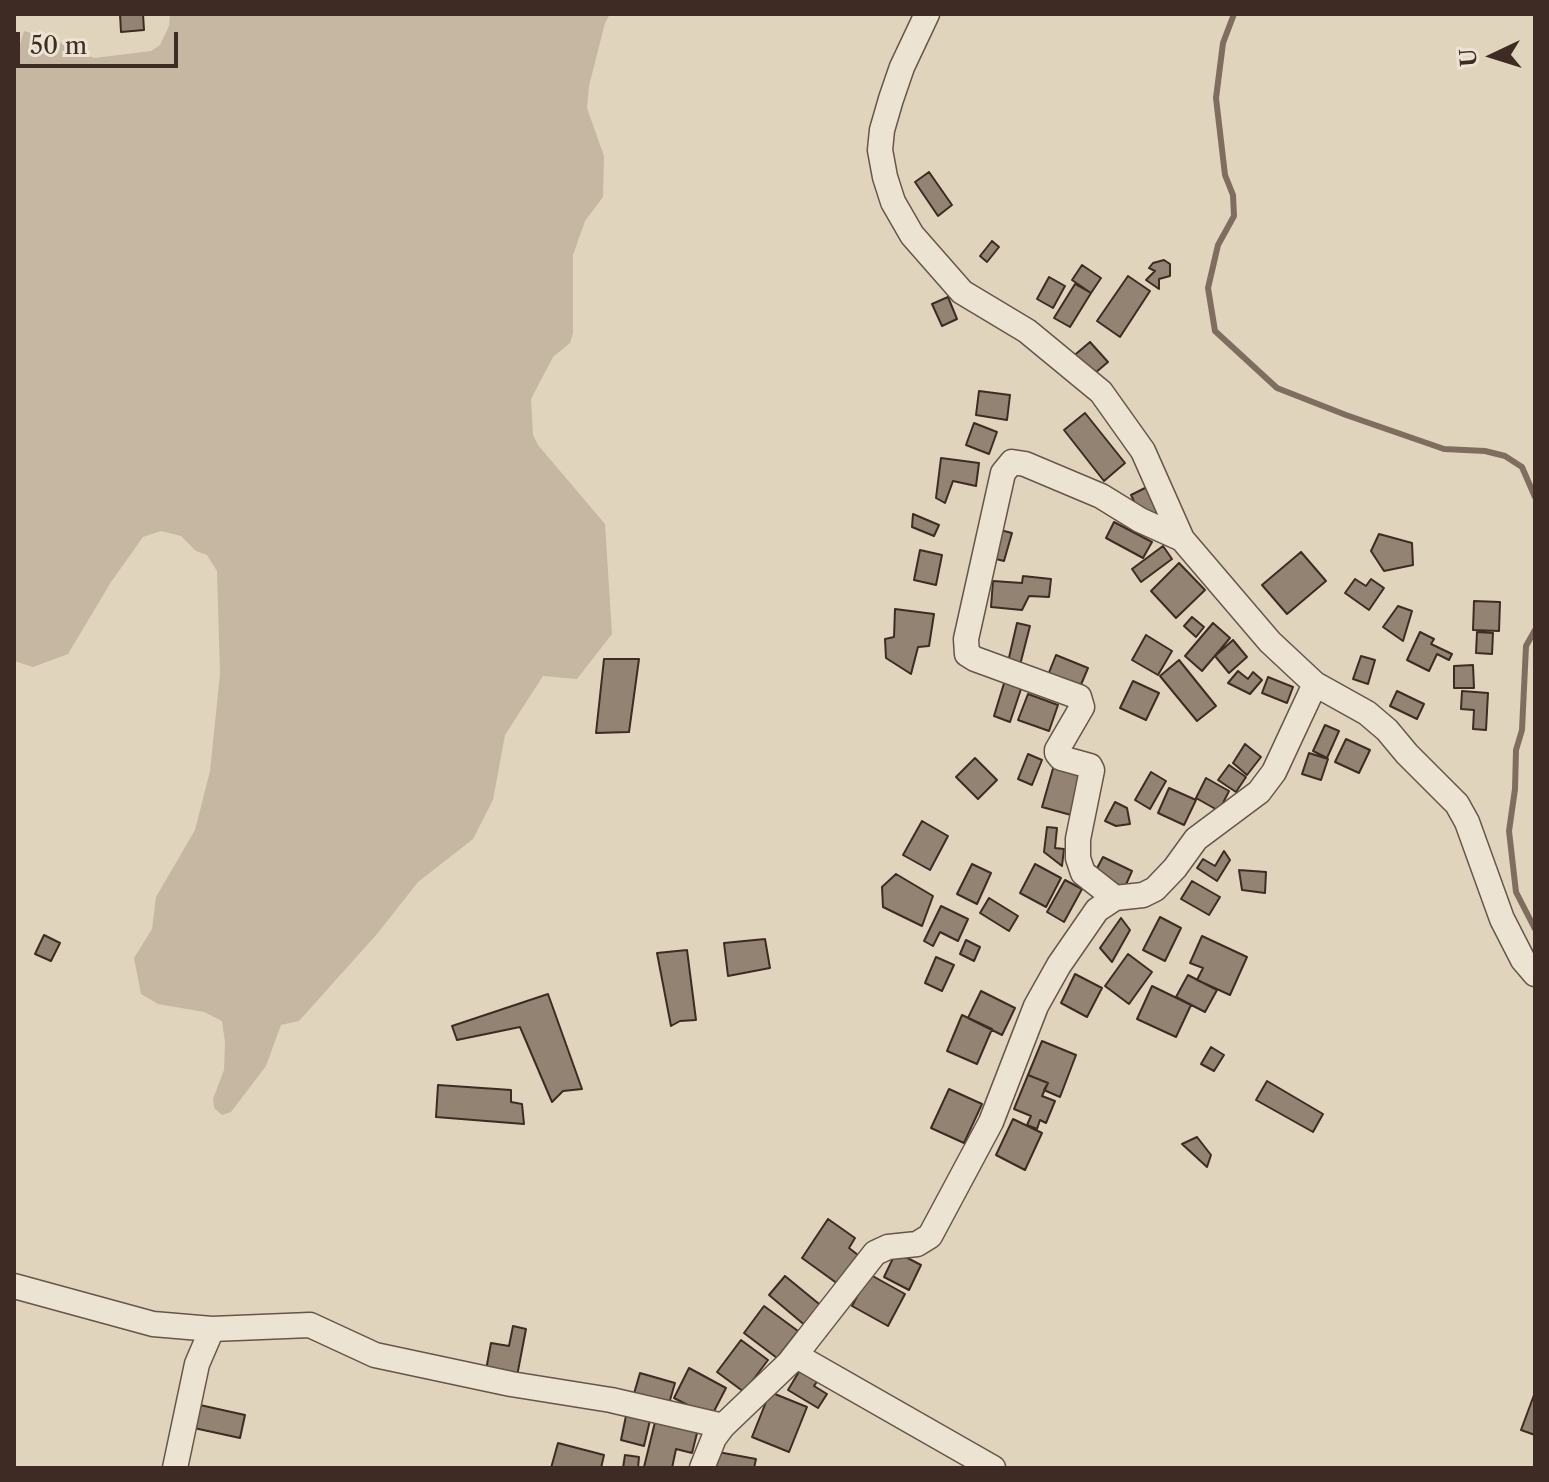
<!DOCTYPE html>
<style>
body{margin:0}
#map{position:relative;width:1549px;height:1482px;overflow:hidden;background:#e1d4bc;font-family:"Libre Caslon Text",serif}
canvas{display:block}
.frame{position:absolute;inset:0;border:16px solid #3e2b24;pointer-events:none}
.north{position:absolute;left:1453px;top:16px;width:80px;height:80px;-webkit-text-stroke:6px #ece3d3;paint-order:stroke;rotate:266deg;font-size:22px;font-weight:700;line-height:32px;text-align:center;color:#3e2b24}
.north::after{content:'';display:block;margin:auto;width:28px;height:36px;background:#3e2b24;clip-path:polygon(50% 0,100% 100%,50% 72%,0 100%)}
.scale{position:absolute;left:16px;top:32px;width:162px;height:36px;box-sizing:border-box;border:4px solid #3e2b24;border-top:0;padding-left:10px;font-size:24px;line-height:28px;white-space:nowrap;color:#3e2b24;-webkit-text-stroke:6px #ece3d3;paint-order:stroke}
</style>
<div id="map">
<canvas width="1549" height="1482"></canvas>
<div class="frame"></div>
<div class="north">U</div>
<div class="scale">50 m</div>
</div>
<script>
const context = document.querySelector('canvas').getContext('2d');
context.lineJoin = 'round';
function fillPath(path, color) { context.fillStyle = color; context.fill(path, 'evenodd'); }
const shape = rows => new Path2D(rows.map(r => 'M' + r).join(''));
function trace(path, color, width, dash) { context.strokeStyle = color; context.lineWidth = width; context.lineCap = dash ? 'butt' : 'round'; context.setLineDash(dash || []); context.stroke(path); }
const green = shape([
 [170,14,610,14,605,23,589,86,587,108,604,156,603,197,585,221,573,255,573,333,570,343,553,357,531,399,533,435,538,445,605,524,612,634,577,679,543,676,505,735,493,800,473,839,418,882,377,934,299,1021,281,1025,266,1066,231,1112,222,1115,214,1108,213,1099,224,1070,225,1042,222,1021,204,1012,158,1004,141,994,134,958,152,929,156,897,195,830,210,771,220,674,217,571,207,555,196,551,181,536,161,531,143,537,111,582,68,654,33,667,14,661,14,65,24,31,55,40,94,58,151,51,160,45,169,26]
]);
const stream = shape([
 [1234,14,1223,43,1216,98,1225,175,1233,195,1234,216,1218,245,1208,288,1215,331,1277,388,1346,415,1444,449,1485,451,1505,456,1522,467,1535,497],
 [1535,630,1526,646,1522,730,1516,750,1515,789,1509,831,1516,892,1535,929]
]);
const building = shape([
 [120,14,143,14,144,30,121,32,120,14],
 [929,172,952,205,938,216,915,182,929,172],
 [992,241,999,247,987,262,980,256,992,241],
 [1164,260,1170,264,1170,276,1159,279,1159,289,1146,280,1155,271,1149,268,1153,263,1164,260],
 [1082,265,1101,278,1091,293,1072,280,1082,265],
 [1128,276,1150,291,1120,337,1097,321,1128,276],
 [1049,277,1065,286,1053,308,1037,299,1049,277],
 [1075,284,1091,293,1070,327,1054,318,1075,284],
 [948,297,957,319,942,326,932,304,948,297],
 [1090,342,1108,362,1088,379,1070,359,1090,342],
 [979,391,1010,395,1007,420,976,415,979,391],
 [1085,413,1125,463,1104,481,1064,430,1085,413],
 [974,423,997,432,989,454,966,445,974,423],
 [941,458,979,463,976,486,953,481,945,503,936,498,941,458],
 [1149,486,1167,521,1141,516,1131,495,1149,486],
 [913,514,939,525,934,536,912,527,913,514],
 [1114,522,1152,542,1143,558,1106,538,1114,522],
 [996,529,1012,533,1004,561,988,557,996,529],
 [1379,534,1412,543,1413,565,1384,571,1371,551,1379,534],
 [1163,546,1172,559,1141,582,1132,569,1163,546],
 [920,550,942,555,936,585,914,580,920,550],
 [1301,552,1326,581,1287,614,1262,585,1301,552],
 [1179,563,1205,590,1176,618,1151,591,1179,563],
 [1023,576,1051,579,1049,597,1029,596,1022,610,991,607,993,581,1022,583,1023,576],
 [1355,579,1366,586,1371,579,1384,588,1369,610,1345,593,1355,579],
 [1474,601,1500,602,1499,631,1473,630,1474,601],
 [1398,606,1412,611,1403,641,1383,627,1398,606],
 [895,609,934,614,929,646,918,647,911,674,886,658,885,639,894,637,895,609],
 [1192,617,1204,627,1196,637,1184,626,1192,617],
 [1017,623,1030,626,1020,665,1008,662,1017,623],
 [1213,623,1230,638,1202,671,1185,656,1213,623],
 [1420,632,1434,639,1431,644,1452,654,1449,660,1437,654,1429,671,1407,660,1420,632],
 [1477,632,1493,633,1492,654,1476,653,1477,632],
 [1146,635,1172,651,1158,675,1132,660,1146,635],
 [1233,640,1247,657,1229,673,1215,656,1233,640],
 [1056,655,1088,668,1080,687,1048,675,1056,655],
 [1361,656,1375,660,1368,684,1353,679,1361,656],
 [604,659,639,659,629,732,596,733,604,659],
 [1179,660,1216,706,1197,721,1160,676,1179,660],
 [1473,665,1474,688,1454,688,1454,666,1473,665],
 [1238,671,1248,679,1253,672,1262,680,1250,694,1228,683,1238,671],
 [1268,677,1293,687,1287,703,1262,693,1268,677],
 [1005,680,1022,686,1010,722,994,716,1005,680],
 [1133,681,1159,693,1146,720,1120,708,1133,681],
 [1397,691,1424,704,1417,719,1390,706,1397,691],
 [1462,691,1488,693,1486,730,1473,729,1474,710,1461,709,1462,691],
 [1028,694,1058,705,1049,731,1018,720,1028,694],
 [1325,725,1339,731,1327,758,1313,751,1325,725],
 [1346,739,1370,750,1359,773,1335,762,1346,739],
 [1245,744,1261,757,1247,775,1233,763,1245,744],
 [1309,753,1328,759,1321,780,1302,774,1309,753],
 [1028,754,1042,760,1032,785,1018,779,1028,754],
 [975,758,997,780,978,799,956,777,975,758],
 [1054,765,1083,774,1071,815,1042,807,1054,765],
 [1229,765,1246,777,1236,792,1218,780,1229,765],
 [1151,772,1166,781,1150,809,1135,800,1151,772],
 [1206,778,1229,791,1219,811,1196,798,1206,778],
 [1169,788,1196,800,1184,825,1158,813,1169,788],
 [1115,802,1127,808,1130,824,1116,826,1105,821,1115,802],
 [922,821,948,836,930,870,903,855,922,821],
 [1047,827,1057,828,1055,848,1064,849,1062,866,1044,852,1047,827],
 [1224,851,1230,860,1217,881,1197,868,1203,859,1215,866,1224,851],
 [1103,857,1132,871,1124,889,1094,874,1103,857],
 [972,864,991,873,977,904,957,894,972,864],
 [1035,864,1061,878,1046,907,1020,893,1035,864],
 [1239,870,1266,872,1265,893,1242,890,1239,870],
 [896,874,933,896,922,926,883,907,882,887,896,874],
 [1065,880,1082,889,1064,922,1047,912,1065,880],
 [1192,881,1220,897,1209,915,1181,899,1192,881],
 [989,898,1018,916,1009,931,980,913,989,898],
 [941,906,968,919,958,941,940,932,933,946,924,941,941,906],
 [1160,917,1181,928,1165,961,1143,950,1160,917],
 [1121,918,1130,930,1112,962,1100,948,1121,918],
 [44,935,60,943,51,961,35,954,44,935],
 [1202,936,1247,957,1230,995,1197,980,1203,968,1190,963,1202,936],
 [765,939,770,968,728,976,724,943,765,939],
 [966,940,980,947,974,961,960,954,966,940],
 [687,950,696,1020,680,1021,671,1026,657,953,687,950],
 [1128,954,1152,972,1129,1004,1105,986,1128,954],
 [936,957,954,965,942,991,925,983,936,957],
 [1075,974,1102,988,1087,1017,1061,1003,1075,974],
 [1188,975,1217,990,1205,1012,1176,997,1188,975],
 [1152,986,1191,1005,1176,1037,1137,1019,1152,986],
 [981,991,1015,1008,1002,1035,968,1018,981,991],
 [548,994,582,1089,563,1091,552,1102,520,1027,457,1040,452,1026,548,994],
 [962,1015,992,1029,977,1064,947,1051,962,1015],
 [1042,1041,1076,1055,1060,1097,1044,1090,1048,1083,1028,1075,1042,1041],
 [1211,1047,1224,1055,1214,1071,1201,1064,1211,1047],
 [1028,1075,1048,1083,1042,1096,1055,1101,1046,1123,1040,1120,1037,1129,1027,1125,1031,1116,1014,1109,1028,1075],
 [1267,1081,1323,1114,1313,1132,1256,1100,1267,1081],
 [438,1085,511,1090,511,1102,522,1104,524,1124,436,1117,438,1085],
 [949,1089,982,1104,964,1143,931,1128,949,1089],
 [1013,1119,1042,1133,1025,1170,996,1155,1013,1119],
 [1197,1137,1211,1155,1207,1167,1182,1144,1197,1137],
 [828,1219,855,1238,849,1248,858,1255,838,1284,802,1258,828,1219],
 [896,1252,921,1265,909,1290,884,1277,896,1252],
 [869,1274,905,1294,888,1326,852,1306,869,1274],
 [785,1276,824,1308,807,1327,769,1295,785,1276],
 [764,1306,798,1331,777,1358,744,1333,764,1306],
 [513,1326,526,1329,517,1376,486,1370,491,1343,509,1346,513,1326],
 [741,1340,768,1360,744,1392,717,1372,741,1340],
 [803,1365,821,1376,814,1386,827,1394,818,1408,788,1390,803,1365],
 [689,1368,726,1388,711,1417,674,1398,689,1368],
 [640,1373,675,1383,668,1407,633,1397,640,1373],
 [770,1392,807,1407,789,1452,752,1437,770,1392],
 [1534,1395,1535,1395,1535,1435,1521,1430,1534,1395],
 [200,1405,245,1415,240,1438,194,1428,200,1405],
 [627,1411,651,1416,644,1446,621,1440,627,1411],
 [656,1418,698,1429,692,1453,676,1449,672,1468,644,1467,656,1418],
 [558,1443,604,1455,601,1468,551,1468,558,1443],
 [718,1452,756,1459,754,1468,715,1468,718,1452],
 [625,1455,639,1457,638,1468,623,1468,625,1455]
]);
const minor = shape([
 [927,14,902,67,891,99,882,130,880,150,885,177,893,202,912,235,962,292,1027,331,1101,392,1143,451,1182,539,1270,642,1315,684,1367,713,1387,730,1407,754,1457,804,1467,822,1502,919,1523,960,1535,974],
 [1115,898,1083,873,1078,858,1078,839,1092,770,1090,766,1061,758,1057,753,1057,750,1082,707,1079,697,975,659,967,654,966,639,1003,473,1012,462,1025,464,1101,496,1140,520,1182,539],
 [14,1286,153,1324,212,1329,310,1325,375,1355,511,1384,611,1400,723,1426],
 [795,1355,993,1468],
 [175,1468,197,1364,212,1329],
 [702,1468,714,1438,723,1426,789,1363,875,1253,888,1247,917,1244,930,1236,991,1122,1036,1006,1059,965,1097,910,1115,898,1143,895,1155,889,1175,868,1196,839,1259,792,1274,772,1315,684]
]);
fillPath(green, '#c5b7a2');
trace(stream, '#7f6e60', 6);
fillPath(building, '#938373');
trace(building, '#3e2b24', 2);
trace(minor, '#67554a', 27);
trace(minor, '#ece3d3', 24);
</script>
